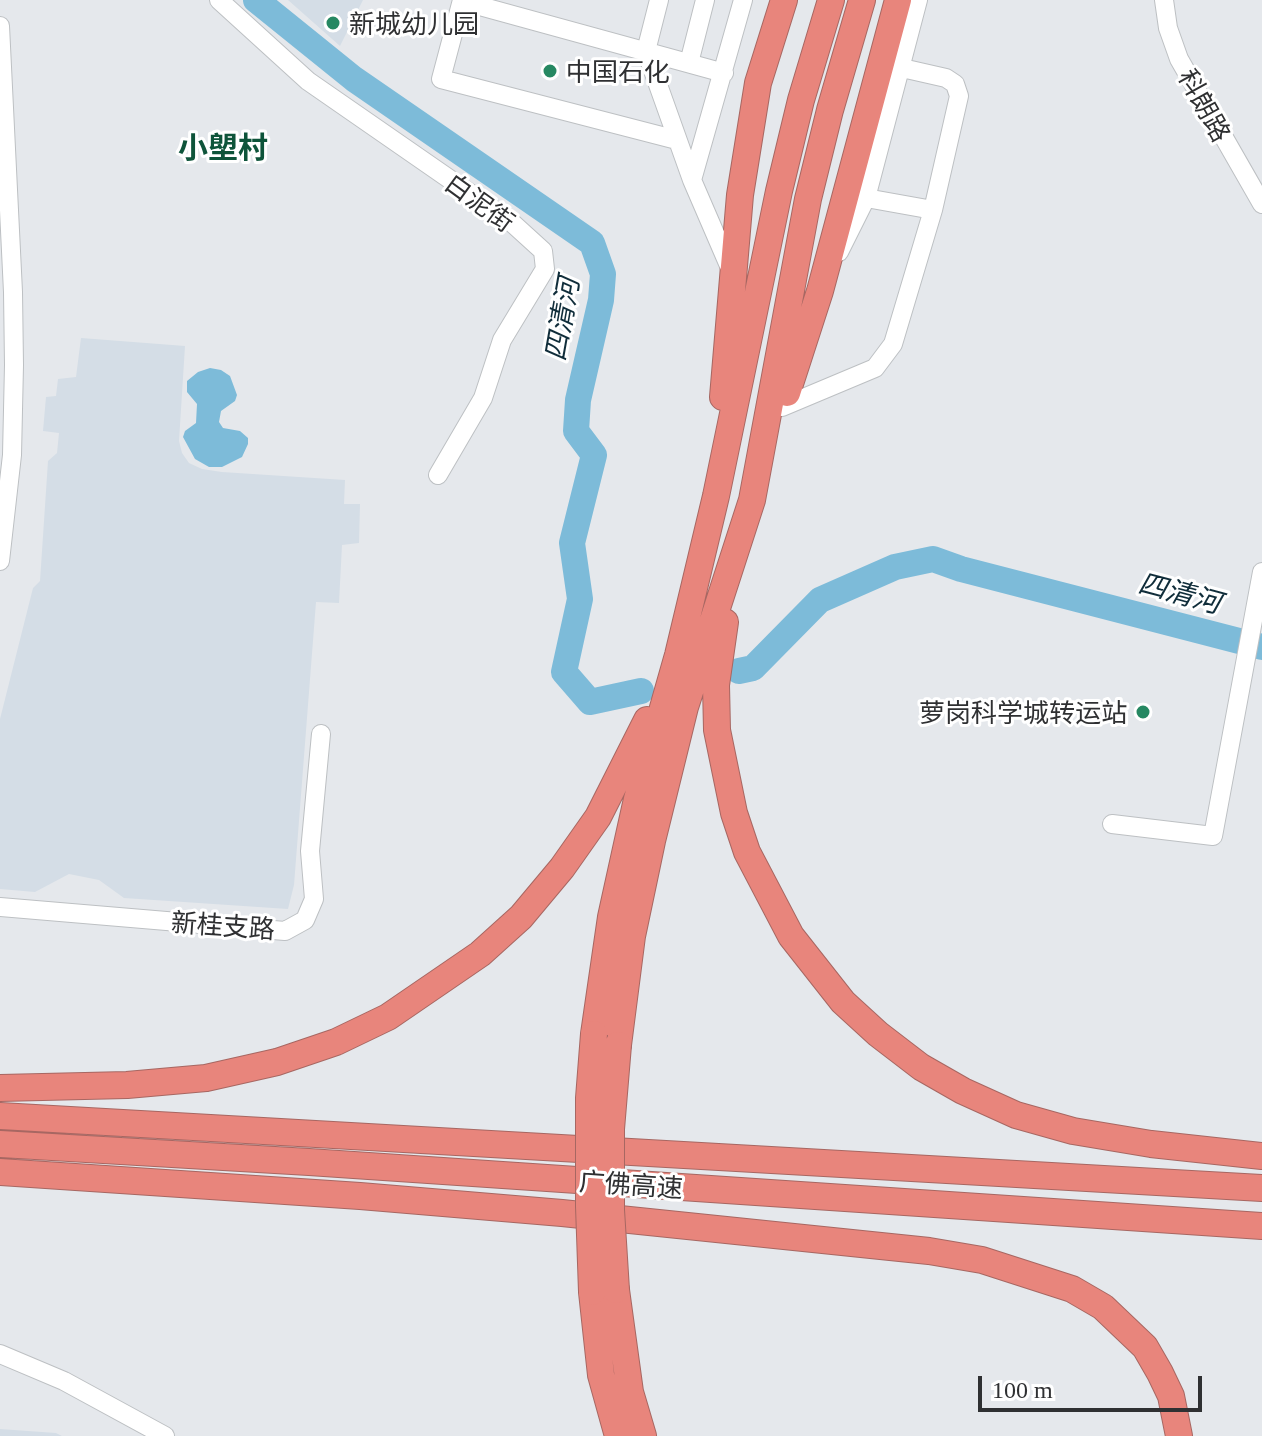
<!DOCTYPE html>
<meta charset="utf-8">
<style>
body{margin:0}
#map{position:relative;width:1262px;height:1436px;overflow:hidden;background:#e5e8ec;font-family:Georgia,serif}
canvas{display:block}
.scale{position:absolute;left:978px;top:1376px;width:224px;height:36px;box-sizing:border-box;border:4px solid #2f3032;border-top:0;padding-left:10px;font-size:24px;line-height:28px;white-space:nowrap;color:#2f3032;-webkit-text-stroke:6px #fff;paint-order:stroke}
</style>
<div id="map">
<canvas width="1262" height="1436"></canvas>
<div class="scale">100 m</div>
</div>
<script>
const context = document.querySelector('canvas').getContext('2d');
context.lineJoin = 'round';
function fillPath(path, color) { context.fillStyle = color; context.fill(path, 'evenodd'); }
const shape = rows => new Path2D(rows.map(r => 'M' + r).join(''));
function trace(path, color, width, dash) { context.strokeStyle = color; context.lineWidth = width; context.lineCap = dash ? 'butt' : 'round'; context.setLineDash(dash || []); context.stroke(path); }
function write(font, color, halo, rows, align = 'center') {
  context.font = font + ' Georgia,"Noto Sans SC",serif'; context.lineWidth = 6; context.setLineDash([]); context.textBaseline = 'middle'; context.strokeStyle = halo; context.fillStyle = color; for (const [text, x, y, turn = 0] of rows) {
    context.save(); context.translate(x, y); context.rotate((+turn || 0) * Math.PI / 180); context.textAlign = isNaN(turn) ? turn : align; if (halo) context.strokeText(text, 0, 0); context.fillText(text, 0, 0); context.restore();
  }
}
const built = shape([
 [288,0,363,0,340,46],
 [81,338,185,346,179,441,182,453,189,463,202,469,222,472,345,480,344,504,360,504,359,543,342,545,339,603,316,602,294,885,288,909,124,898,99,880,69,874,35,892,0,889,0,719,33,588,40,581,48,461,57,453,59,433,43,431,46,397,56,396,58,379,76,377],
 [0,1429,56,1433,62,1436,0,1436]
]);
const water = shape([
 [210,368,221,370,230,376,237,395,235,401,221,411,219,422,223,428,240,431,248,438,248,444,242,457,222,467,209,467,195,459,183,437,185,431,196,423,197,404,187,392,187,381,198,372]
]);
const river = shape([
 [256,0,354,79,592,243,603,274,601,300,578,400,576,431,594,455,572,543,580,599,564,672,590,702,641,691],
 [739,671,753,668,820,600,895,567,933,559,961,569,1262,647]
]);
const minor = shape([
 [219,0,308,81,510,221,543,251,545,269,502,340,483,398,438,475],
 [462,0,441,79,677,140],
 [467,0,480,6,724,73],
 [659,0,646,51,692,180,733,275],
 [1164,0,1168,28,1179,59,1262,204],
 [0,26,13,292,14,365,12,455,0,561],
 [689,63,705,0],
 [692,180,743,0],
 [866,198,933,210],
 [839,252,866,198,918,0],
 [782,407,875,368,893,344,933,210,959,96,955,84,946,78,902,68],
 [1112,824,1213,836,1262,572],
 [0,907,285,931,305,920,314,899,310,851,321,734],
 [0,1354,64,1381,165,1436]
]);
const highway = shape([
 [787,393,820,291,898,0],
 [723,397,740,195,758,83,784,0],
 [725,622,716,685,717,730,734,813,747,852,791,936,843,1002,878,1034,921,1067,963,1091,1016,1115,1073,1131,1151,1144,1262,1156],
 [594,1034,611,917,637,799,678,655,716,496,779,191,801,100,831,0],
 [618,1045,632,936,652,841,685,707,752,500,808,199,830,110,862,0],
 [0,1088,127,1085,206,1078,277,1062,336,1042,388,1017,480,954,521,917,562,868,598,817,647,720],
 [0,1116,1262,1188],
 [0,1144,309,1162,1262,1226],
 [0,1172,360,1196,562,1213,929,1251,982,1260,1072,1289,1103,1307,1145,1347,1160,1373,1171,1396,1179,1436],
 [616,1290,630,1392,643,1436],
 [592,1292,601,1375,618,1436]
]);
const highwayBridge = shape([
 [616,1290,611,1210,611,1129,618,1045],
 [592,1292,589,1206,589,1098,594,1034]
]);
const markers = [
 [333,23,8,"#268862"],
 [550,71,8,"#268862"],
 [1143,712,8,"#268862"]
];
const poiNames = [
 ["新城幼儿园",349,23],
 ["中国石化",566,71],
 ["萝岗科学城转运站",1127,712,"right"]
];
const streetNames = [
 ["科朗路",1205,105,61],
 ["白泥街",480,202,36],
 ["新桂支路",223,925,4],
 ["广佛高速",631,1184,4]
];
const waterNames = [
 ["四清河",561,319,-80],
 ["四清河",1180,592,15]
];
const quarterNames = [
 ["小塱村",223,147]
];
fillPath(built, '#d4dde6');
fillPath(water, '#7dbbd9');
trace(river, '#7dbbd9', 26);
trace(minor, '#bdc0c3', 20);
trace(highway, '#a76762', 28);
trace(minor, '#fff', 18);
trace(highway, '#e8857c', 26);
trace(highwayBridge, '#a76762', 28, []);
trace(highwayBridge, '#e8857c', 26);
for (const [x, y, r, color] of markers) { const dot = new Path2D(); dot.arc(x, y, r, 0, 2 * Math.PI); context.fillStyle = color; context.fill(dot); trace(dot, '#fff', 3); }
write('26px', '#2f3032', '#fff', poiNames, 'left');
write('26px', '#2f3032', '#fff', streetNames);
write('italic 28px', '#102d3a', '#fff', waterNames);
write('bold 30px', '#0e543a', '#fff', quarterNames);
</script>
